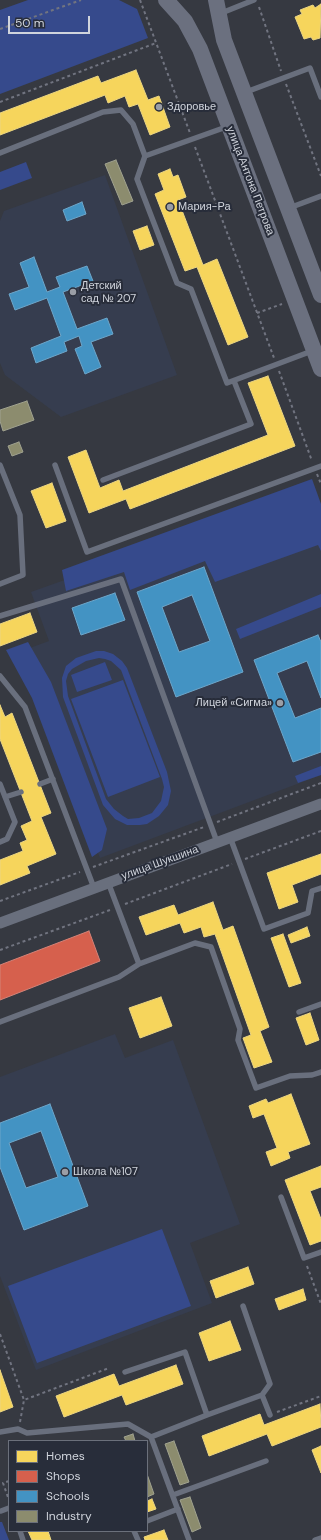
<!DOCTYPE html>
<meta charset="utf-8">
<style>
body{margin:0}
#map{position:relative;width:321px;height:1540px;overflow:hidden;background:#363941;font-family:"DM Sans",sans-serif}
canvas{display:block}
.legend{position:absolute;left:8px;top:1440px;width:140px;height:92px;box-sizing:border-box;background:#282d3a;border:1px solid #6b707b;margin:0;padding:5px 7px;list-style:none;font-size:12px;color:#d0d4dc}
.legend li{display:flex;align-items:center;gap:8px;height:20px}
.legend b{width:20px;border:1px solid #6b707b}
.scale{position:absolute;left:8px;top:16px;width:82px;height:18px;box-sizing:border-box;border:2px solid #d0d4dc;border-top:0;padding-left:5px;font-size:12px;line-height:14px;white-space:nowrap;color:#d0d4dc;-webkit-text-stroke:3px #282d3a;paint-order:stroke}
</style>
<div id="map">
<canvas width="321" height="1540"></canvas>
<ul class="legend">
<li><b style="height:11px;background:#f6d55c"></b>Homes</li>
<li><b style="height:11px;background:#d6604d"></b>Shops</li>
<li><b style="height:11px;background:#4393c3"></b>Schools</li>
<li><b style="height:11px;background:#8c8c6e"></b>Industry</li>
</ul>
<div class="scale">50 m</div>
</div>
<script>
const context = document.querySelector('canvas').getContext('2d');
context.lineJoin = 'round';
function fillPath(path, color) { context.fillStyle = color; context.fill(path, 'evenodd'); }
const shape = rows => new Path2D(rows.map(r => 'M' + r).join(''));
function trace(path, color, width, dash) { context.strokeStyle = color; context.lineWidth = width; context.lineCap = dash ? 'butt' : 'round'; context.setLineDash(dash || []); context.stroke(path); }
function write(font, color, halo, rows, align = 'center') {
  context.font = font + ' "DM Sans",sans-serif'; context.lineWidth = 4; context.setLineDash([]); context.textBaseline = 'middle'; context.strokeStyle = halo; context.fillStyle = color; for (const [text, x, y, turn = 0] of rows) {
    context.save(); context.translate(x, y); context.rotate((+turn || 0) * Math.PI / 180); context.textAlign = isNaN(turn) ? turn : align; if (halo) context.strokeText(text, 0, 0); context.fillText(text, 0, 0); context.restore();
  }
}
const built = shape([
 [105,175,177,375,61,417,5,375,0,363,0,221,4,211],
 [311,492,321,520,321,775,100,858,19,652,49,641,31,592],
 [115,1034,125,1058,173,1040,240,1224,190,1243,212,1303,36,1370,0,1276,0,1077]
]);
const green = shape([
 [28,0,119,0,137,9,148,38,0,94,0,10],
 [26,162,32,178,0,190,0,172],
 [312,479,321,504,321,551,318,545,215,582,205,561,130,590,124,572,66,591,62,570],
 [321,594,321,607,240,639,236,629],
 [28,642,51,682,107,829,102,850,92,857,32,698,6,650],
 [96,651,104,651,113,654,122,661,127,668,167,772,171,791,168,805,159,816,147,824,140,825,127,825,115,819,103,805,63,697,62,678,66,666,76,658],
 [99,658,105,659,111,661,121,670,162,779,164,787,161,801,152,813,139,818,128,819,123,816,114,809,106,799,68,696,66,681,68,674,72,669,86,661],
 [105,662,112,680,77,692,71,675],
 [123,680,160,777,108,797,71,699],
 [321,766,321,775,298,783,295,776],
 [162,1229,191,1306,37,1363,8,1286],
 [0,1522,2,1522,9,1540,0,1540]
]);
const homes = shape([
 [321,4,320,38,313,40,311,37,304,39,295,17,302,14,300,10,313,5,315,8,321,4],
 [136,70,148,100,159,96,170,127,150,135,138,104,129,107,125,96,108,103,105,95,0,135,0,113,98,76,101,83,136,70],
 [170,169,173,177,178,175,186,197,178,200,203,265,217,259,248,337,228,345,197,267,185,271,155,194,164,190,158,174,170,169],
 [147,226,154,245,140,250,133,231,147,226],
 [268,376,295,446,130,509,126,499,89,513,68,457,86,450,100,488,119,480,123,491,268,435,248,383,268,376],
 [52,483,66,521,46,528,31,491,52,483],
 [30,613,37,632,0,646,0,624,30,613],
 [0,705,5,717,12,713,51,813,41,817,56,854,27,866,30,873,0,885,0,860,23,851,20,843,27,840,21,826,32,821,0,739,0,705],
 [321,854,321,874,292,885,298,902,279,909,267,873,321,854],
 [213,902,223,930,233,926,269,1027,260,1031,272,1062,254,1068,243,1038,251,1035,215,934,204,937,201,927,184,933,180,923,146,935,139,917,174,905,178,915,213,902],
 [307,927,310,936,291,943,288,935,307,927],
 [283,934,301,983,289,987,271,938,283,934],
 [161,997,172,1026,140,1038,129,1008,161,997],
 [310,1013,319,1040,306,1045,296,1018,310,1013],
 [291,1094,310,1144,288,1152,290,1158,271,1166,266,1152,277,1148,264,1114,253,1118,249,1106,266,1099,268,1103,291,1094],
 [321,1166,321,1187,310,1191,321,1219,321,1241,310,1245,285,1180,321,1166],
 [248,1267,254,1284,216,1298,210,1281,248,1267],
 [303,1289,306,1300,279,1310,275,1299,303,1289],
 [230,1321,241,1350,209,1361,199,1333,230,1321],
 [176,1365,183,1384,126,1405,122,1395,64,1417,56,1396,114,1374,119,1386,176,1365],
 [0,1370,13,1407,0,1412,0,1370],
 [320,1404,321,1427,272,1446,267,1434,209,1456,202,1436,260,1414,264,1425,320,1404],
 [321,1446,321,1473,312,1450,321,1446],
 [152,1499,156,1509,147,1512,147,1501,152,1499],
 [164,1530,168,1540,145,1540,144,1537,164,1530],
 [28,1531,48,1531,51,1540,32,1540,28,1531]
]);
const shops = shape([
 [89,931,100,961,0,1000,0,965,89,931]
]);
const schools = shape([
 [82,202,86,214,67,221,63,210,82,202],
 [34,257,47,292,60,287,56,277,87,266,93,281,63,292,77,329,107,318,113,334,91,342,101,367,85,374,75,349,82,346,79,336,64,342,67,351,36,363,31,348,61,336,47,298,15,310,9,294,29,287,20,263,34,257],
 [204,567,243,672,176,697,137,592,204,567],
 [192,595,210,641,179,652,162,607,192,595],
 [115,593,125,620,81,635,72,608,115,593],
 [318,635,321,642,321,698,307,661,277,673,295,718,321,708,321,752,293,762,254,660,318,635],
 [50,1104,88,1206,24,1230,0,1167,0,1123,50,1104],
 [41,1131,58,1177,26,1188,9,1143,41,1131]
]);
const industry = shape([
 [116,160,133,201,122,205,105,164,116,160],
 [27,401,34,420,3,431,0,421,0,410,27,401],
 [19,442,23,452,12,456,8,446,19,442],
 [133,1434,135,1441,126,1441,124,1437,133,1434],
 [174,1441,189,1482,180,1485,165,1444,174,1441],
 [147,1474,154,1494,147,1497,147,1474],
 [190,1497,201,1528,192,1532,180,1500,190,1497]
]);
const path = shape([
 [140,0,190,133],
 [259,7,281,71],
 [0,29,81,0],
 [286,84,321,176],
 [0,102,156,43],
 [195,147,274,358],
 [257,313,282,304],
 [279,371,312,461],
 [317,474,321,484],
 [217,822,321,783],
 [245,859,321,831],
 [93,867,204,827],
 [0,901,80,872],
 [125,904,232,864],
 [0,950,110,910],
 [307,1266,321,1304],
 [0,1334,24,1400],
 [277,1412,321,1396],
 [20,1422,24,1400,109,1368],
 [9,1481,3,1483,9,1500]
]);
const lane = shape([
 [219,14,254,0],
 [246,92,310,68,321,97],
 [229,126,145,156,137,179,177,283,191,289,227,383,312,351],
 [0,153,103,112,121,110,133,124,145,156],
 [289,208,321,196],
 [0,465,20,515,23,575,0,584],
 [55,465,87,552,321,466],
 [103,480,251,424,234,381],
 [0,616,121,579,217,842],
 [0,676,25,707,94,888],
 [0,784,15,822,7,839,0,842],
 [40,784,53,779],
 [5,797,21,792],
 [230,837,264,929,308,913,312,891,321,888],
 [139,964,195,943,211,947,240,1029,238,1040,256,1088,290,1076,312,1075,321,1072],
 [299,1012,321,1004],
 [0,1022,119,977,139,964,108,882],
 [281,1197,304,1258,321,1252],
 [243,1306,270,1384,262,1395],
 [125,1372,185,1352,207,1415,151,1437,189,1540],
 [207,1415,262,1395,270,1415],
 [0,1432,18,1429,27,1433,128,1424,151,1437],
 [173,1495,266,1461],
 [1,1511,9,1508],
 [147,1521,178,1509],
 [20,1531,23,1540],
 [134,1531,138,1540],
 [315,1540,321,1538]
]);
const street = shape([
 [0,923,321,804]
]);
const secondary = shape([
 [166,0,185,21,200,49,321,369],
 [216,0,224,40,321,295]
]);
const markers = [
 [159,107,4,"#9a9ea6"],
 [170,207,4,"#9a9ea6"],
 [73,292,4,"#9a9ea6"],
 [280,703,4,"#9a9ea6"],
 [65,1172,4,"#9a9ea6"]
];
const poiNames = [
 ["Здоровье",167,107],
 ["Мария-Ра",178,207],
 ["Детский",81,286],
 ["сад № 207",81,299],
 ["Лицей «Сигма»",272,703,"right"],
 ["Школа №107",73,1172]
];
const streetNames = [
 ["улица Антона Петрова",250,181,69],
 ["улица Шукшина",160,863,-20]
];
fillPath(built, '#363d4f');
fillPath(green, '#364a8c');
fillPath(homes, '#f6d55c');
trace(homes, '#ebd582', 1);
fillPath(shops, '#d6604d');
trace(shops, '#d48378', 1);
fillPath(schools, '#4393c3');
trace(schools, '#6da6ca', 1);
fillPath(industry, '#8c8c6e');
trace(industry, '#a0a28f', 1);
trace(path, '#717480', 2, [3, 3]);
trace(lane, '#696f7d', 5.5);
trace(street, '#696f7d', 11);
trace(secondary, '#6b707f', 16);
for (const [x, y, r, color] of markers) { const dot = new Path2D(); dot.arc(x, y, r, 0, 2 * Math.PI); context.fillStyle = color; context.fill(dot); trace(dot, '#282d3a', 1.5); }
write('11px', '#d0d4dc', '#282d3a', poiNames, 'left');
write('11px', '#d0d4dc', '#282d3a', streetNames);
</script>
